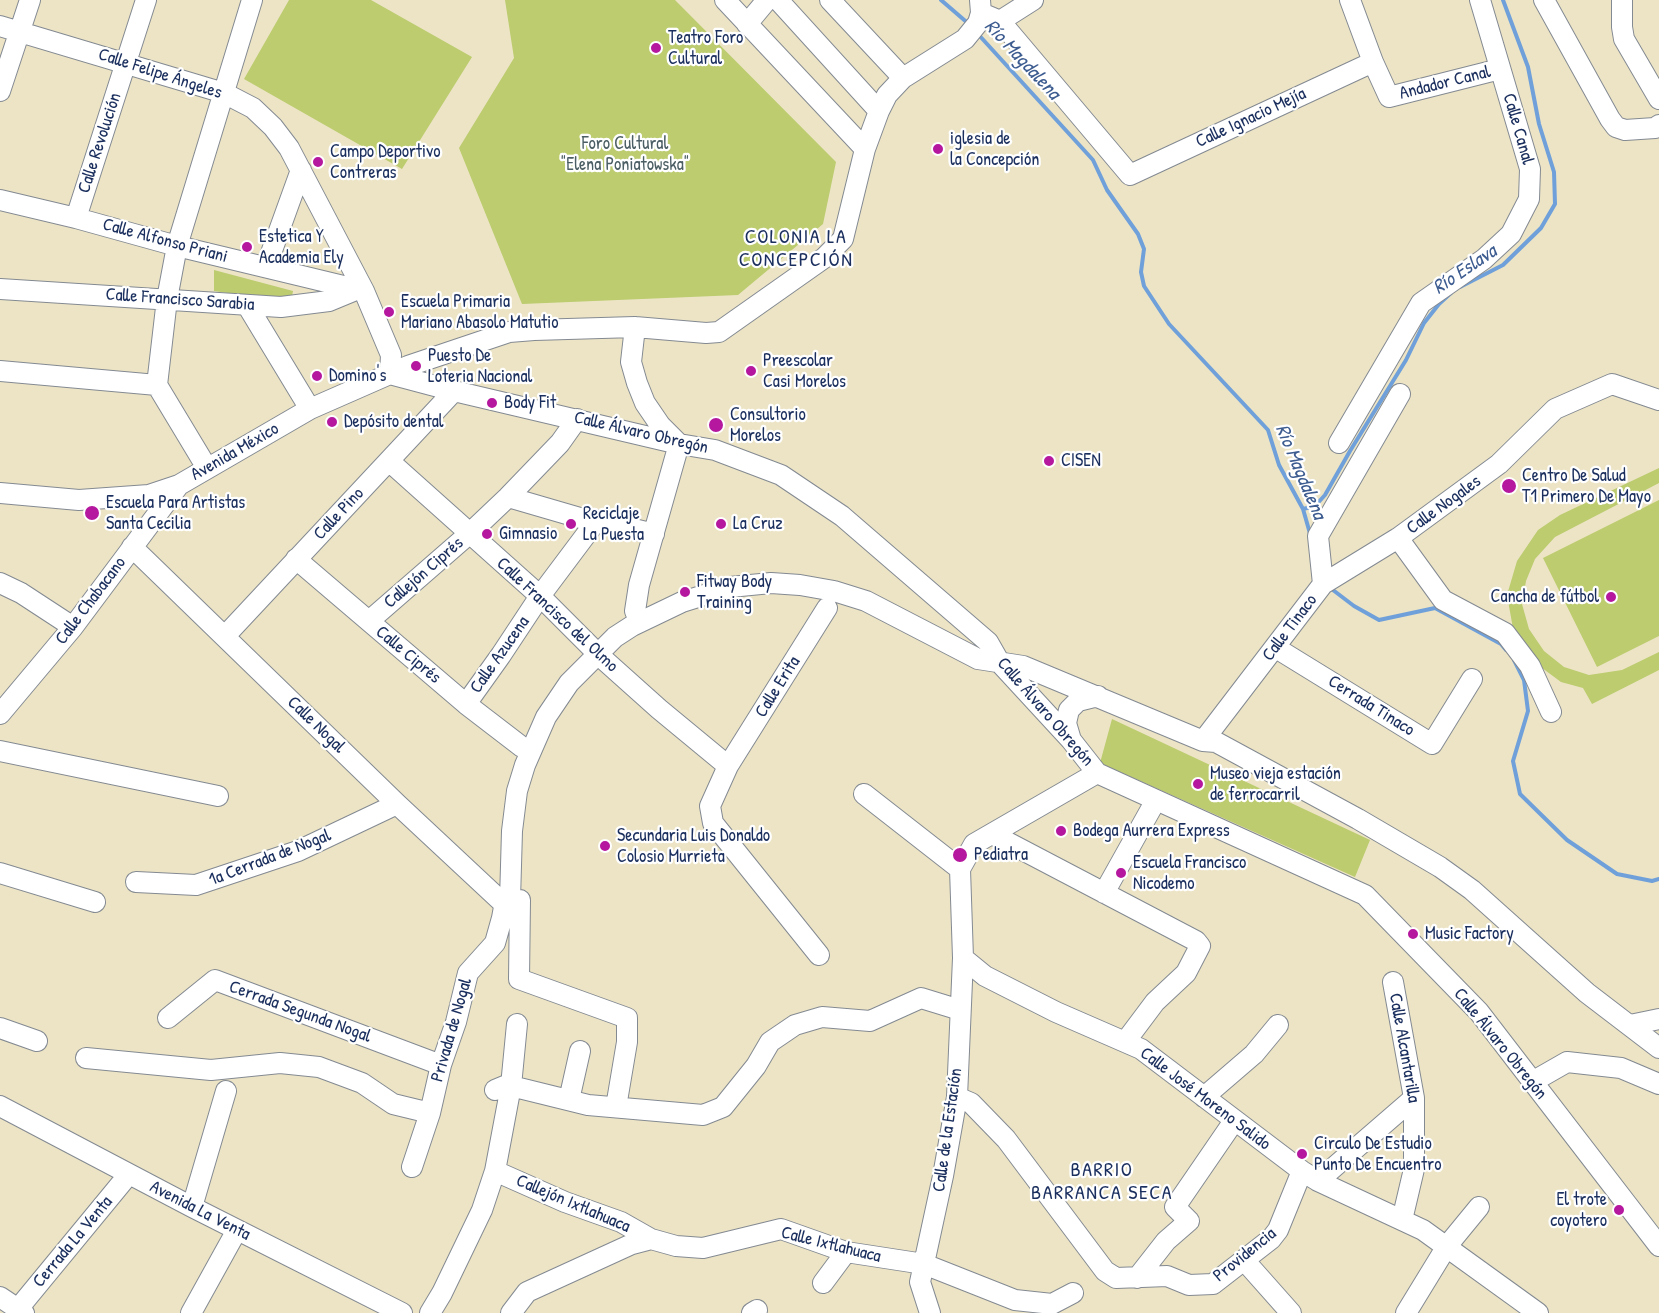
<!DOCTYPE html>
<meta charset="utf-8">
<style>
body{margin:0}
canvas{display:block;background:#ece4c5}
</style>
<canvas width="1659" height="1313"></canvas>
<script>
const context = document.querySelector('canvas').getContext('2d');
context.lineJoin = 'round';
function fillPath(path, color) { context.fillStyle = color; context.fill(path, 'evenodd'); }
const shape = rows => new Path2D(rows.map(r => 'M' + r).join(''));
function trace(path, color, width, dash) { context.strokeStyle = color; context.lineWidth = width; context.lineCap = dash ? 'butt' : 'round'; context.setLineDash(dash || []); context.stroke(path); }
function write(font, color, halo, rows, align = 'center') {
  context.font = font + ' "Patrick Hand",sans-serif'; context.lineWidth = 4.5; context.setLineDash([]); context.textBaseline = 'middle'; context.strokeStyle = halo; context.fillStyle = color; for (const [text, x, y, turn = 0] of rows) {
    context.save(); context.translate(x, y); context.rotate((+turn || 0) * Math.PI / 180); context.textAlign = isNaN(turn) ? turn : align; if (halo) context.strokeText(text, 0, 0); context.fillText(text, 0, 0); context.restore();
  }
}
const green = shape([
 [289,0,371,0,472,57,402,169,244,79],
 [505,0,675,0,836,162,823,224,738,295,522,304,459,148,514,58],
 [214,270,293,291,292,296,276,300,214,291],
 [1659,468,1659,483,1555,537,1535,559,1526,581,1522,604,1529,629,1544,651,1564,667,1589,675,1622,670,1659,652,1659,670,1592,704,1583,688,1561,682,1534,662,1514,634,1507,595,1517,561,1538,530,1560,515],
 [1659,500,1659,636,1597,667,1543,558],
 [1112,719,1370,840,1355,877,1100,763]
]);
const stream = shape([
 [941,0,970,25],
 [977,33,1093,160,1107,190,1138,234,1144,249,1141,272,1144,286,1169,324,1268,430,1279,465,1303,509,1311,537],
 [1460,287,1503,265,1541,228,1555,204,1554,172,1539,124,1528,67,1503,0],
 [1303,509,1315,506,1325,495,1350,451,1406,360,1424,323,1439,304,1451,293],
 [1329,587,1354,606,1379,620,1435,608,1501,644,1506,650],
 [1514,660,1524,680,1528,711,1513,761,1520,794,1567,840,1617,874,1652,881,1659,879]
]);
const minor = shape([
 [725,0,865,149],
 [778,0,879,111],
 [830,0,903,78],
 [1350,0,1373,62,1389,97,1500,69],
 [1544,0,1610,119,1616,127,1625,130,1655,128,1659,125],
 [1622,0,1622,27,1624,39,1659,99],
 [981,13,1000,21,1130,175,1373,62],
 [1000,21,1033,0],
 [747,24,767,0],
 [0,26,224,93,253,108,273,127,289,148,364,291,391,355,390,374],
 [0,91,30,0],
 [0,200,76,218,177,246,364,291],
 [76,218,146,0],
 [266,267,301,170],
 [0,289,281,307,329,301,358,289],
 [247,305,310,409],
 [635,327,631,362,637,383,645,403,660,425,679,444],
 [0,371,157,385],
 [390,374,454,391,679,444,715,450,781,475,842,516,988,642,1000,663,1071,740,1097,773,1365,895,1479,1012,1659,1246],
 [1339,443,1421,303,1484,259,1511,234,1529,199,1530,169,1480,0],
 [389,461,540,596,602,658,659,709,728,766],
 [207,468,157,385,167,299,177,246,252,0],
 [0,493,79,500,149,495,179,485,310,409,408,366,509,332,534,330,635,327,706,333,719,332,824,258,843,239,865,149,879,111,887,95,903,78,965,39,978,23,981,13,980,0],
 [508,497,587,520,597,520,654,534],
 [1398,538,1443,600,1505,633,1530,666,1551,712],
 [132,547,397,804,502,902,504,907,502,918,495,943,468,973,456,1022,441,1065,430,1113,412,1167],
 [296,559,466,704,522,747],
 [0,583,21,593,73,627],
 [1323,584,1318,536,1400,394],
 [369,621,469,534,508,497,560,443,577,419],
 [640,622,635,611,639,585,679,444],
 [225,636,454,391],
 [1276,648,1432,744,1472,679],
 [466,704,501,655,540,596,597,520],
 [0,714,73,627,179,485],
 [1071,740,1066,723,1069,710,1078,701,1098,696],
 [1203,741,1323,584,1398,538,1499,464,1555,409,1612,384,1659,400],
 [0,751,218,796],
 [864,794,960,869],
 [992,834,1196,941,1200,946,1186,973,1155,1002,1125,1042],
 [0,873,95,902],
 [136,882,196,885,298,851,397,804],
 [1104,893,1156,800],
 [510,900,512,831,517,791,525,765,546,717,569,683,615,637,632,626,682,602,730,587,771,583,800,585,834,591,866,601,978,659,1023,666,1203,741,1216,742,1358,819,1440,867,1472,890,1587,993,1659,1048],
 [520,900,519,979,627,1018,627,1042,616,1107],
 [819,955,713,823,710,806,728,766,827,608],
 [963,958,985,976,1056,1012,1141,1049,1302,1171,1318,1181,1423,1230,1538,1313],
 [1393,982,1414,1098,1414,1169,1402,1220],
 [168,1018,215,980,441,1065],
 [1630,1025,1659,1019],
 [0,1028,37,1041],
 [86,1058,211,1070,280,1063,319,1067,362,1083,393,1104,430,1113],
 [1532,1082,1567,1062,1621,1068,1659,1084],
 [495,1090,507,1085,588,1105,703,1115,723,1107,756,1066,770,1042,795,1025,822,1017,870,1021,921,998,960,1010],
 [957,1097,971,1103,1006,1139,1105,1271,1116,1278,1167,1276,1189,1285,1213,1284,1271,1239,1278,1230,1302,1171],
 [1204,1097,1254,1054,1278,1025],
 [569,1100,580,1051],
 [0,1106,192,1207,402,1313],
 [495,1171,565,1202,621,1222,651,1239],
 [1318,1181,1414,1098],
 [192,1207,226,1091],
 [1244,1260,1291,1313],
 [1137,1278,1166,1241,1189,1221,1175,1207,1234,1121],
 [823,1283,846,1252],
 [0,1297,24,1313],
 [17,1310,129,1174],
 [191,1313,237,1230],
 [430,1313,442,1293,482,1210,495,1171,511,1086,517,1024],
 [511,1313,527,1292,632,1244,651,1239,676,1246,703,1248,781,1229,846,1252,924,1264,1015,1300,1052,1304,1073,1293],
 [752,1313,757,1310],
 [930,1313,920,1282,943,1176,957,1097,963,958,960,869,974,844,1097,773],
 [1406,1313,1447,1246,1479,1207]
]);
const markers = [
 [656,48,6,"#b5179e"],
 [938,149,6,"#b5179e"],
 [318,162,6,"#b5179e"],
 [247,247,6,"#b5179e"],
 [389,312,6,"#b5179e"],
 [416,366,6,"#b5179e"],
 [751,371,6,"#b5179e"],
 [317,376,6,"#b5179e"],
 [492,403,6,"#b5179e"],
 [332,422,6,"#b5179e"],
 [716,425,8,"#b5179e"],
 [1049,461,6,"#b5179e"],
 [1509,486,8,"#b5179e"],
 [92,513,8,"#b5179e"],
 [571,524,6,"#b5179e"],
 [721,524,6,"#b5179e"],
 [487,534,6,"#b5179e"],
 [685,592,6,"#b5179e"],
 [1611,597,6,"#b5179e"],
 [1198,784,6,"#b5179e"],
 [1061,831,6,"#b5179e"],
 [605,846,6,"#b5179e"],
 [960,855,8,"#b5179e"],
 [1121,873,6,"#b5179e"],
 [1413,934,6,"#b5179e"],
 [1302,1154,6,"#b5179e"],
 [1619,1210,6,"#b5179e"]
];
const poiNames = [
 ["Teatro Foro",668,38],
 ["Cultural",668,59],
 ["iglesia de",950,139],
 ["la Concepción",950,160],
 ["Campo Deportivo",330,152],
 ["Contreras",330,173],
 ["Estetica Y",259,237],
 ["Academia Ely",259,258],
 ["Escuela Primaria",401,302],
 ["Mariano Abasolo Matutio",401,323],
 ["Puesto De",428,356],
 ["Loteria Nacional",428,377],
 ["Preescolar",763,361],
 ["Casi Morelos",763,382],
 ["Domino's",329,376],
 ["Body Fit",504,403],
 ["Consultorio",730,415],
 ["Morelos",730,436],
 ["Depósito dental",344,422],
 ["CISEN",1061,461],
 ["Centro De Salud",1522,476],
 ["T1 Primero De Mayo",1522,497],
 ["Escuela Para Artistas",106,503],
 ["Santa Cecilia",106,524],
 ["Reciclaje",583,514],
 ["La Puesta",583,535],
 ["La Cruz",733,524],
 ["Gimnasio",499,534],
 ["Fitway Body",697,582],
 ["Training",697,603],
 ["Cancha de fútbol",1599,597,"right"],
 ["Museo vieja estación",1210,774],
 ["de ferrocarril",1210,795],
 ["Bodega Aurrera Express",1073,831],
 ["Secundaria Luis Donaldo",617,836],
 ["Colosio Murrieta",617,857],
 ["Pediatra",974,855],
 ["Escuela Francisco",1133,863],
 ["Nicodemo",1133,884],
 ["Music Factory",1425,934],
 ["Circulo De Estudio",1314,1144],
 ["Punto De Encuentro",1314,1165],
 ["El trote",1607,1200,"right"],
 ["coyotero",1607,1221,"right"]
];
const streetNames = [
 ["Calle Felipe Ángeles",160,74,18],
 ["Andador Canal",1445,83,-14],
 ["Calle Ignacio Mejía",1251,118,-25],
 ["Calle Canal",1518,129,74],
 ["Calle Revolución",100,143,-72],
 ["Calle Alfonso Priani",165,241,15],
 ["Calle Francisco Sarabia",180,300,4],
 ["Calle Álvaro Obregón",641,433,13],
 ["Avenida México",235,452,-30],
 ["Calle Nogales",1444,505,-36],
 ["Calle Pino",339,514,-47],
 ["Callejón Ciprés",424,573,-41],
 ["Calle Chabacano",91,601,-53],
 ["Calle Francisco del Olmo",557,615,43],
 ["Calle Tinaco",1290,628,-53],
 ["Calle Ciprés",408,655,40],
 ["Calle Azucena",500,655,-55],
 ["Calle Erita",778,687,-58],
 ["Cerrada Tinaco",1371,706,32],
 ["Calle Álvaro Obregón",1045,712,49],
 ["Calle Nogal",316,725,44],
 ["1a Cerrada de Nogal",270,858,-21],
 ["Cerrada Segunda Nogal",300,1012,20],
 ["Privada de Nogal",452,1030,-74],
 ["Calle Álvaro Obregón",1500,1044,51],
 ["Calle Alcantarilla",1404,1048,80],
 ["Calle José Moreno Salido",1205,1099,37],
 ["Calle de la Estación",948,1130,-82],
 ["Callejón Ixtlahuaca",573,1204,23],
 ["Avenida La Venta",200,1211,27],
 ["Cerrada La Venta",73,1242,-50],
 ["Calle Ixtlahuaca",831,1245,14],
 ["Providencia",1245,1255,-39]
];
const parkNames = [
 ["Foro Cultural",625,144],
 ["\"Elena Poniatowska\"",625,165]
];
const waterNames = [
 ["Río Magdalena",1022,60,47],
 ["Río Eslava",1465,270,-34],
 ["Río Magdalena",1300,472,67]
];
const neighbourhoodNames = [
 ["COLONIA LA",796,238],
 ["CONCEPCIÓN",796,261],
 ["BARRIO",1102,1171],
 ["BARRANCA SECA",1102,1194]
];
fillPath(green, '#bccc6f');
trace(stream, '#70a0da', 4);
trace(minor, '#848a92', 22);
trace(minor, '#fff', 20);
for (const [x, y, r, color] of markers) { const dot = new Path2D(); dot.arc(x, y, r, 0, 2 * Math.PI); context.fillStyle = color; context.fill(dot); trace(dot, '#fff', 2); }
write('18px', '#1b2f5e', '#fff', poiNames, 'left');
write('18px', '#1b2f5e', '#fff', streetNames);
write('18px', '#4b5e63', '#fff', parkNames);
write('italic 20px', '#3d5c90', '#fff', waterNames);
context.letterSpacing = '1.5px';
write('20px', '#1b2f5e', '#fff', neighbourhoodNames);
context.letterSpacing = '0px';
</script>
